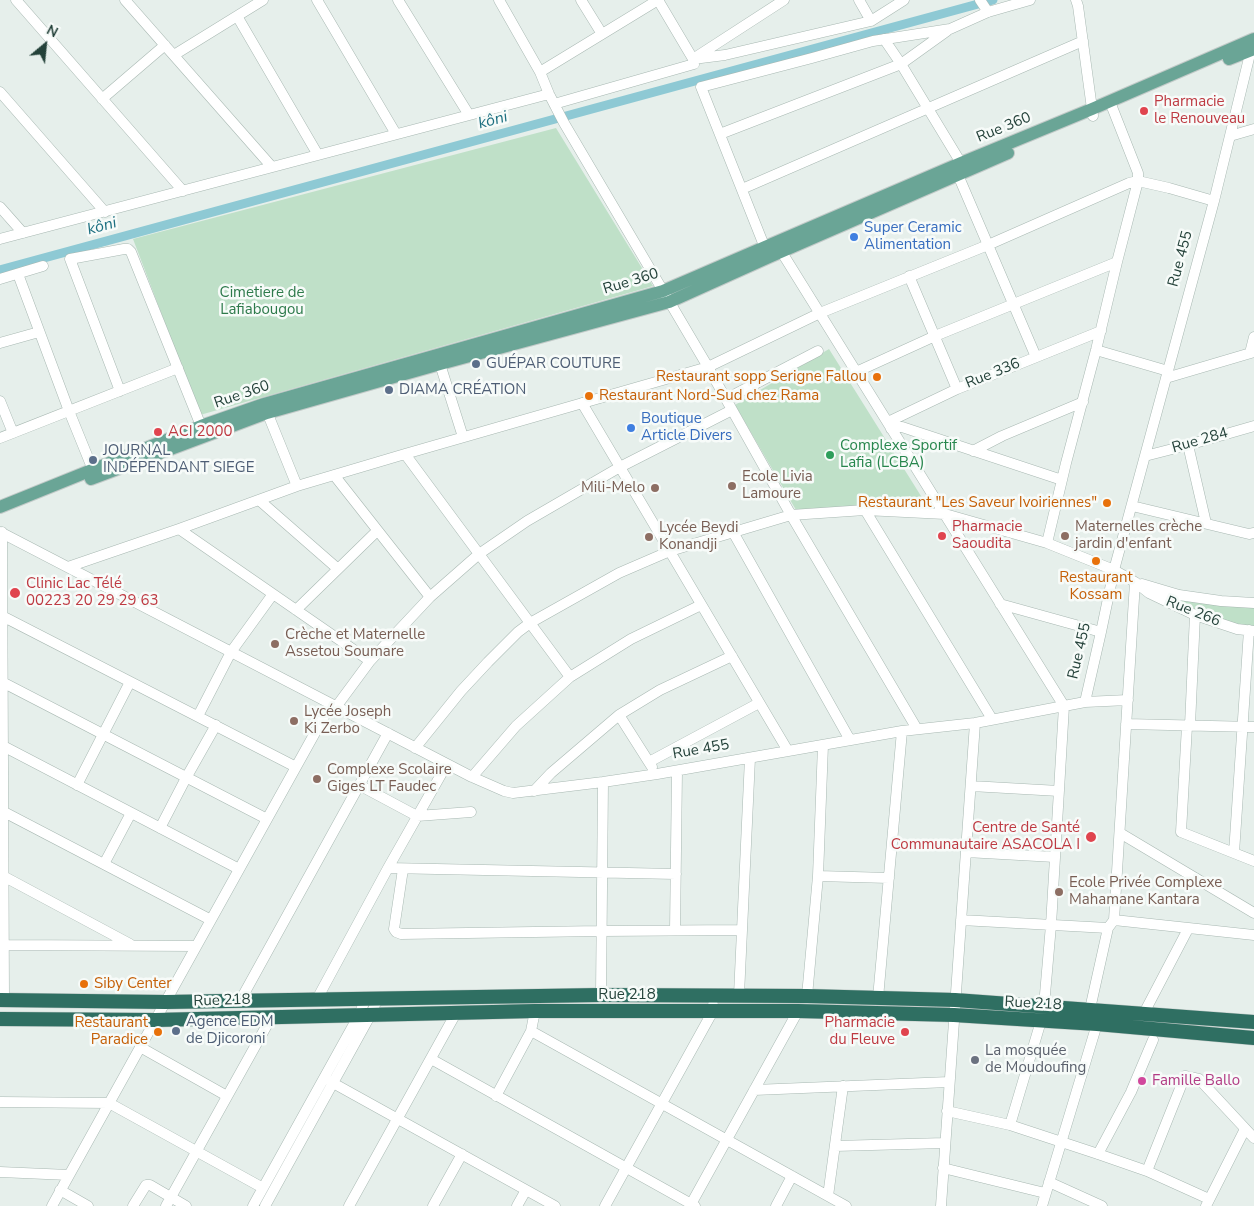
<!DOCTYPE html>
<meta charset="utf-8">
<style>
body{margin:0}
#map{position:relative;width:1254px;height:1206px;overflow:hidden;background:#e6efeb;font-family:"Nunito Sans",sans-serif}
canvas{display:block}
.north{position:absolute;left:20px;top:20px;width:50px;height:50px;-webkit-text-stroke:4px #f7fbf9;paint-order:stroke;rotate:28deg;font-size:14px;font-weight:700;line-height:20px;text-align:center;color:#24423a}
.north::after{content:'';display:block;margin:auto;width:18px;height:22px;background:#24423a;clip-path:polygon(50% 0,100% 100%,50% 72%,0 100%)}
</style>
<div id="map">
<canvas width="1254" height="1206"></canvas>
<div class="north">N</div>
</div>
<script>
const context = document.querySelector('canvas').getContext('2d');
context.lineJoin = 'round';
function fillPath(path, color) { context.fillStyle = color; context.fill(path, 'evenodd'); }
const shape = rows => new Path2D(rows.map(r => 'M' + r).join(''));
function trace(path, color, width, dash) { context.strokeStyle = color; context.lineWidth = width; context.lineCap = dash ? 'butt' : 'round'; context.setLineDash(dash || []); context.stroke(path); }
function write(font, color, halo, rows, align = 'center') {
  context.font = font + ' "Nunito Sans",sans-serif'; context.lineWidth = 5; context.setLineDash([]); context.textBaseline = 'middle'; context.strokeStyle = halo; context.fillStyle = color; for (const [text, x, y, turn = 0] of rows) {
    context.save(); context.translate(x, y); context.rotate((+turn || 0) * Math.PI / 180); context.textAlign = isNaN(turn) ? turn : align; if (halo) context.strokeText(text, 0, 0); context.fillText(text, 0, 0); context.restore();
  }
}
const green = shape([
 [556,128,653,286,200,415,133,239],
 [829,349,931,512,796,510,735,405],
 [1157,594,1254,605,1254,627,1239,625,1216,619]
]);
const canal = shape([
 [0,270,993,0]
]);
const minor = shape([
 [16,0,183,191],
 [125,0,272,167],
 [317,0,396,134],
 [398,0,469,115],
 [499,0,540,72,549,94,564,123,708,367,791,515,917,729],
 [581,0,602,34],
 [859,0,871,21],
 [980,0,988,12],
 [1076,0,1078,6,1093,116],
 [237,16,318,155],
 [884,39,901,64,961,163],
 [174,55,263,0],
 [696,57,784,0],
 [693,59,725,55,871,21,904,0],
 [540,72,658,0],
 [0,92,105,212],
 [102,99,165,45],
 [554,104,694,64,693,59,658,0],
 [720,134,901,64,947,31],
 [1230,136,1254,129],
 [958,175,1036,357],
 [742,189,1083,41],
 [0,207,23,233],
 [0,239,549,94],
 [781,251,1064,706,1051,925,1044,1006],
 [767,253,701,87,812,58,873,41,950,29,988,12,1030,0],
 [18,274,69,411,93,470],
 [909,276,957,389],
 [0,279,43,266],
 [0,343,39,332],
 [1096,350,1168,371],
 [1250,353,1254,337],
 [440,364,463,437],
 [856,372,935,336,1117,262],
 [1166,378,1254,352],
 [120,391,70,259,124,249,128,249,131,252,201,426],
 [726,399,818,351],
 [0,401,13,433],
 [582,403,788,751],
 [265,407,297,486],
 [888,422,957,389,1101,331],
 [891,429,898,427,902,427,1062,480],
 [0,438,178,368],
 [1188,445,1206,523],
 [973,451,1002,436,1083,402],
 [405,454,570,677],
 [1145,456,1188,445,1254,426],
 [334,475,430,597],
 [259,500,338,569],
 [1132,506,1249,534,1254,533],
 [865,510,992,719],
 [179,529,370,661],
 [0,532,472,777,504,791,513,793,603,782,657,774,902,731,975,723,1085,702,1128,700],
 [2,532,4,1000],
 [733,532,850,740],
 [1047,543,1066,463,1096,350,1117,262,1138,181,1138,173,1112,107],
 [68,567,179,529,297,486,405,454,708,367,820,313,988,245,1129,183,1138,181,1169,188,1214,201],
 [1142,584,1179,595,1221,601,1254,603],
 [1000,604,1101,632],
 [296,610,377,531],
 [2,616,296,767],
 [2,682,267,819],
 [1085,702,1101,632,1114,570,1214,201,1251,50],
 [336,707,370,661,430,597,479,554,527,521,620,467,732,410],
 [619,715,652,767],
 [198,716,231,652,273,594],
 [1126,724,1254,727],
 [1190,725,1195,615],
 [1187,726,1181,832,1254,861],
 [3,746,239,869],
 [415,748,461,691,488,662,518,632,530,623,619,573,670,551,791,515,865,510,945,514,1047,543,1114,570,1135,582,1149,593,1195,615,1237,629,1254,631],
 [649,762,759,703],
 [472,777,516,726,570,677,631,639,701,605],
 [77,785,130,682],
 [359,785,417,816,471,812],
 [971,786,1059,791],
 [534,791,551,773,619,715,660,690,732,656],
 [2,811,211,920],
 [160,828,186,778,216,725],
 [1120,833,1254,913],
 [966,852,1055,857],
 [1234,853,1249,630],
 [104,864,131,813],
 [388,868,676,874],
 [403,869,394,929,396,932,401,934,601,931,742,930],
 [3,876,130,944],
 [818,876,889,878],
 [961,920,1108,928],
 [1114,920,1254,935],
 [675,930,677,771],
 [3,945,196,946],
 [601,995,603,782],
 [739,995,750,758],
 [807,996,818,876,823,745],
 [878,998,902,731],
 [317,999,388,868,447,764],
 [240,1001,388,733],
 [1090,1009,1108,928,1114,920,1135,582],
 [1144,1013,1188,929],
 [531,1031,846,1206],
 [140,1047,227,1096],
 [431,1059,695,1206],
 [324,1078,555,1206],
 [754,1090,949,1082],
 [496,1096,531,1031,535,1011],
 [0,1102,109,1103,263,1188],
 [947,1111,1010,1125,1098,1154,1147,1171,1209,1199],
 [1010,1125,1041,1021],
 [835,1146,945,1143],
 [1098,1154,1131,1092,1153,1040],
 [943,1168,1045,1193],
 [1147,1171,1185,1076,1199,1079,1254,1138],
 [0,1172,69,1175],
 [1049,1182,1102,1206],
 [60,1190,88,1206],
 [828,1196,843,1086],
 [52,1206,331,704],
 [133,1206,146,1185,150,1185,186,1206],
 [166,1206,272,1016],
 [253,1206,359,1015,366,998],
 [265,1206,371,1014,378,998],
 [349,1206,456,1013],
 [433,1206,462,1154],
 [517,1206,526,1190],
 [605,1206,713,1011,713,1005],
 [690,1206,798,1011],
 [776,1206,792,1176],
 [941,1206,975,723],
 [1042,1206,1097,1024],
 [1206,1206,1245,1129]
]);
const major = shape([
 [1229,59,1254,49],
 [91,479,267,413,440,364,669,302,769,257,1008,153],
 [0,507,201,426,264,404,663,291,765,247,961,163,1092,109,1254,39]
]);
const highway = shape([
 [0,1000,165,1002,601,995,807,996,955,1000,1254,1022],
 [0,1019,155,1020,535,1011,798,1011,954,1015,1097,1024,1254,1038]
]);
const markers = [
 [1144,111,5,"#e0444e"],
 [854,237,5,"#3f7fe0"],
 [476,364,5,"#5c6f8a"],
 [877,377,5,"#e8710a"],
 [389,390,5,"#5c6f8a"],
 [589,396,5,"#e8710a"],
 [631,428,5,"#3f7fe0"],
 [158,432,5,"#e0444e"],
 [830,455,5,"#2e9e5b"],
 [93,460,5,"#5c6f8a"],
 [732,486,5,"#8d6e63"],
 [655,488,5,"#8d6e63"],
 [1107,503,5,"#e8710a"],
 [942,536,5,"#e0444e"],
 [1065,536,5,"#8d6e63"],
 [649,537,5,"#8d6e63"],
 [1096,561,5,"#e8710a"],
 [15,593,6,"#e0444e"],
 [275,644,5,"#8d6e63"],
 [294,721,5,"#8d6e63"],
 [317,779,5,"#8d6e63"],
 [1091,837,6,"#e0444e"],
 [1059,892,5,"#8d6e63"],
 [84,984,5,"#e8710a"],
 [176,1031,5,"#5c6f8a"],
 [158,1032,5,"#e8710a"],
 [905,1032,5,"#e0444e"],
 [975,1060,5,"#6b7280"],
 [1142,1081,5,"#d1479c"]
];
const healthNames = [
 ["Pharmacie",1154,102],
 ["le Renouveau",1154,119],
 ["ACI 2000",168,432],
 ["Pharmacie",952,527],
 ["Saoudita",952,544],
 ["Clinic Lac Télé",26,584],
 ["00223 20 29 29 63",26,601],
 ["Centre de Santé",1080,828,"right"],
 ["Communautaire ASACOLA I",1080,845,"right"],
 ["Pharmacie",895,1023,"right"],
 ["du Fleuve",895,1040,"right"]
];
const streetNames = [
 ["Rue 360",1004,128,-22],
 ["Rue 455",1181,259,-75],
 ["Rue 360",631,282,-17],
 ["Rue 336",993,374,-22],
 ["Rue 360",242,395,-19],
 ["Rue 284",1200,441,-16],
 ["Rue 266",1193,612,22],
 ["Rue 455",1080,651,-77],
 ["Rue 455",701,750,-10],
 ["Rue 218",627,995],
 ["Rue 218",222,1001,-2],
 ["Rue 218",1033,1004,3]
];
const shopNames = [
 ["Super Ceramic",864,228],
 ["Alimentation",864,245],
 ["Boutique",641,419],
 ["Article Divers",641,436]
];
const parkNames = [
 ["Cimetiere de",262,293],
 ["Lafiabougou",262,310]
];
const serviceNames = [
 ["GUÉPAR COUTURE",486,364],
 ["DIAMA CRÉATION",399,390],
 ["JOURNAL",103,451],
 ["INDÉPENDANT SIEGE",103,468],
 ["Agence EDM",186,1022],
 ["de Djicoroni",186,1039]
];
const foodNames = [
 ["Restaurant sopp Serigne Fallou",867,377],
 ["Restaurant Nord-Sud chez Rama",599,396,"left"],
 ["Restaurant \"Les Saveur Ivoiriennes\"",1097,503],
 ["Restaurant",1096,578,"center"],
 ["Kossam",1096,595,"center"],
 ["Siby Center",94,984,"left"],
 ["Restaurant",148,1023],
 ["Paradice",148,1040]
];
const leisureNames = [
 ["Complexe Sportif",840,446],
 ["Lafia (LCBA)",840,463]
];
const educationNames = [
 ["Ecole Livia",742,477],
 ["Lamoure",742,494],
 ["Mili-Melo",645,488,"right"],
 ["Maternelles crèche",1075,527],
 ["jardin d'enfant",1075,544],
 ["Lycée Beydi",659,528],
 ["Konandji",659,545],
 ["Crèche et Maternelle",285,635],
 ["Assetou Soumare",285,652],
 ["Lycée Joseph",304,712],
 ["Ki Zerbo",304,729],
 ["Complexe Scolaire",327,770],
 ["Giges LT Faudec",327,787],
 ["Ecole Privée Complexe",1069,883],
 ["Mahamane Kantara",1069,900]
];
const worshipNames = [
 ["La mosquée",985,1051],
 ["de Moudoufing",985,1068]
];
const hotelNames = [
 ["Famille Ballo",1152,1081]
];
const waterNames = [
 ["kôni",493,121,-15],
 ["kôni",102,227,-15]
];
fillPath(green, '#bfe0c8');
trace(canal, '#8ec9d4', 9);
trace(minor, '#a8b8b2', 11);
trace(major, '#c2cac8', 14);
trace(highway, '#c2cac8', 15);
trace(minor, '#fff', 10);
trace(major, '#6aa596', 12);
trace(highway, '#2f6f62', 14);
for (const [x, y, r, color] of markers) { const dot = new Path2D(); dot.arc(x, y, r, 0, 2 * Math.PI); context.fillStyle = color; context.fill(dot); trace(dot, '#f7fbf9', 2); }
write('15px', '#be3a42', '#f7fbf9', healthNames, 'left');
write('15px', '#24423a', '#f7fbf9', streetNames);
write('15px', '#366cbe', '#f7fbf9', shopNames, 'left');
write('15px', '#2d7a4b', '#f7fbf9', parkNames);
write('15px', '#4e5e75', '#f7fbf9', serviceNames, 'left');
write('15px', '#c56008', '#f7fbf9', foodNames, 'right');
write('15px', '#27864d', '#f7fbf9', leisureNames, 'left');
write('15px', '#785e54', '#f7fbf9', educationNames, 'left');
write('15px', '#5b616d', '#f7fbf9', worshipNames, 'left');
write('15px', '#b23c85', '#f7fbf9', hotelNames, 'left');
write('italic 16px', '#1c6f80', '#f7fbf9', waterNames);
</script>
